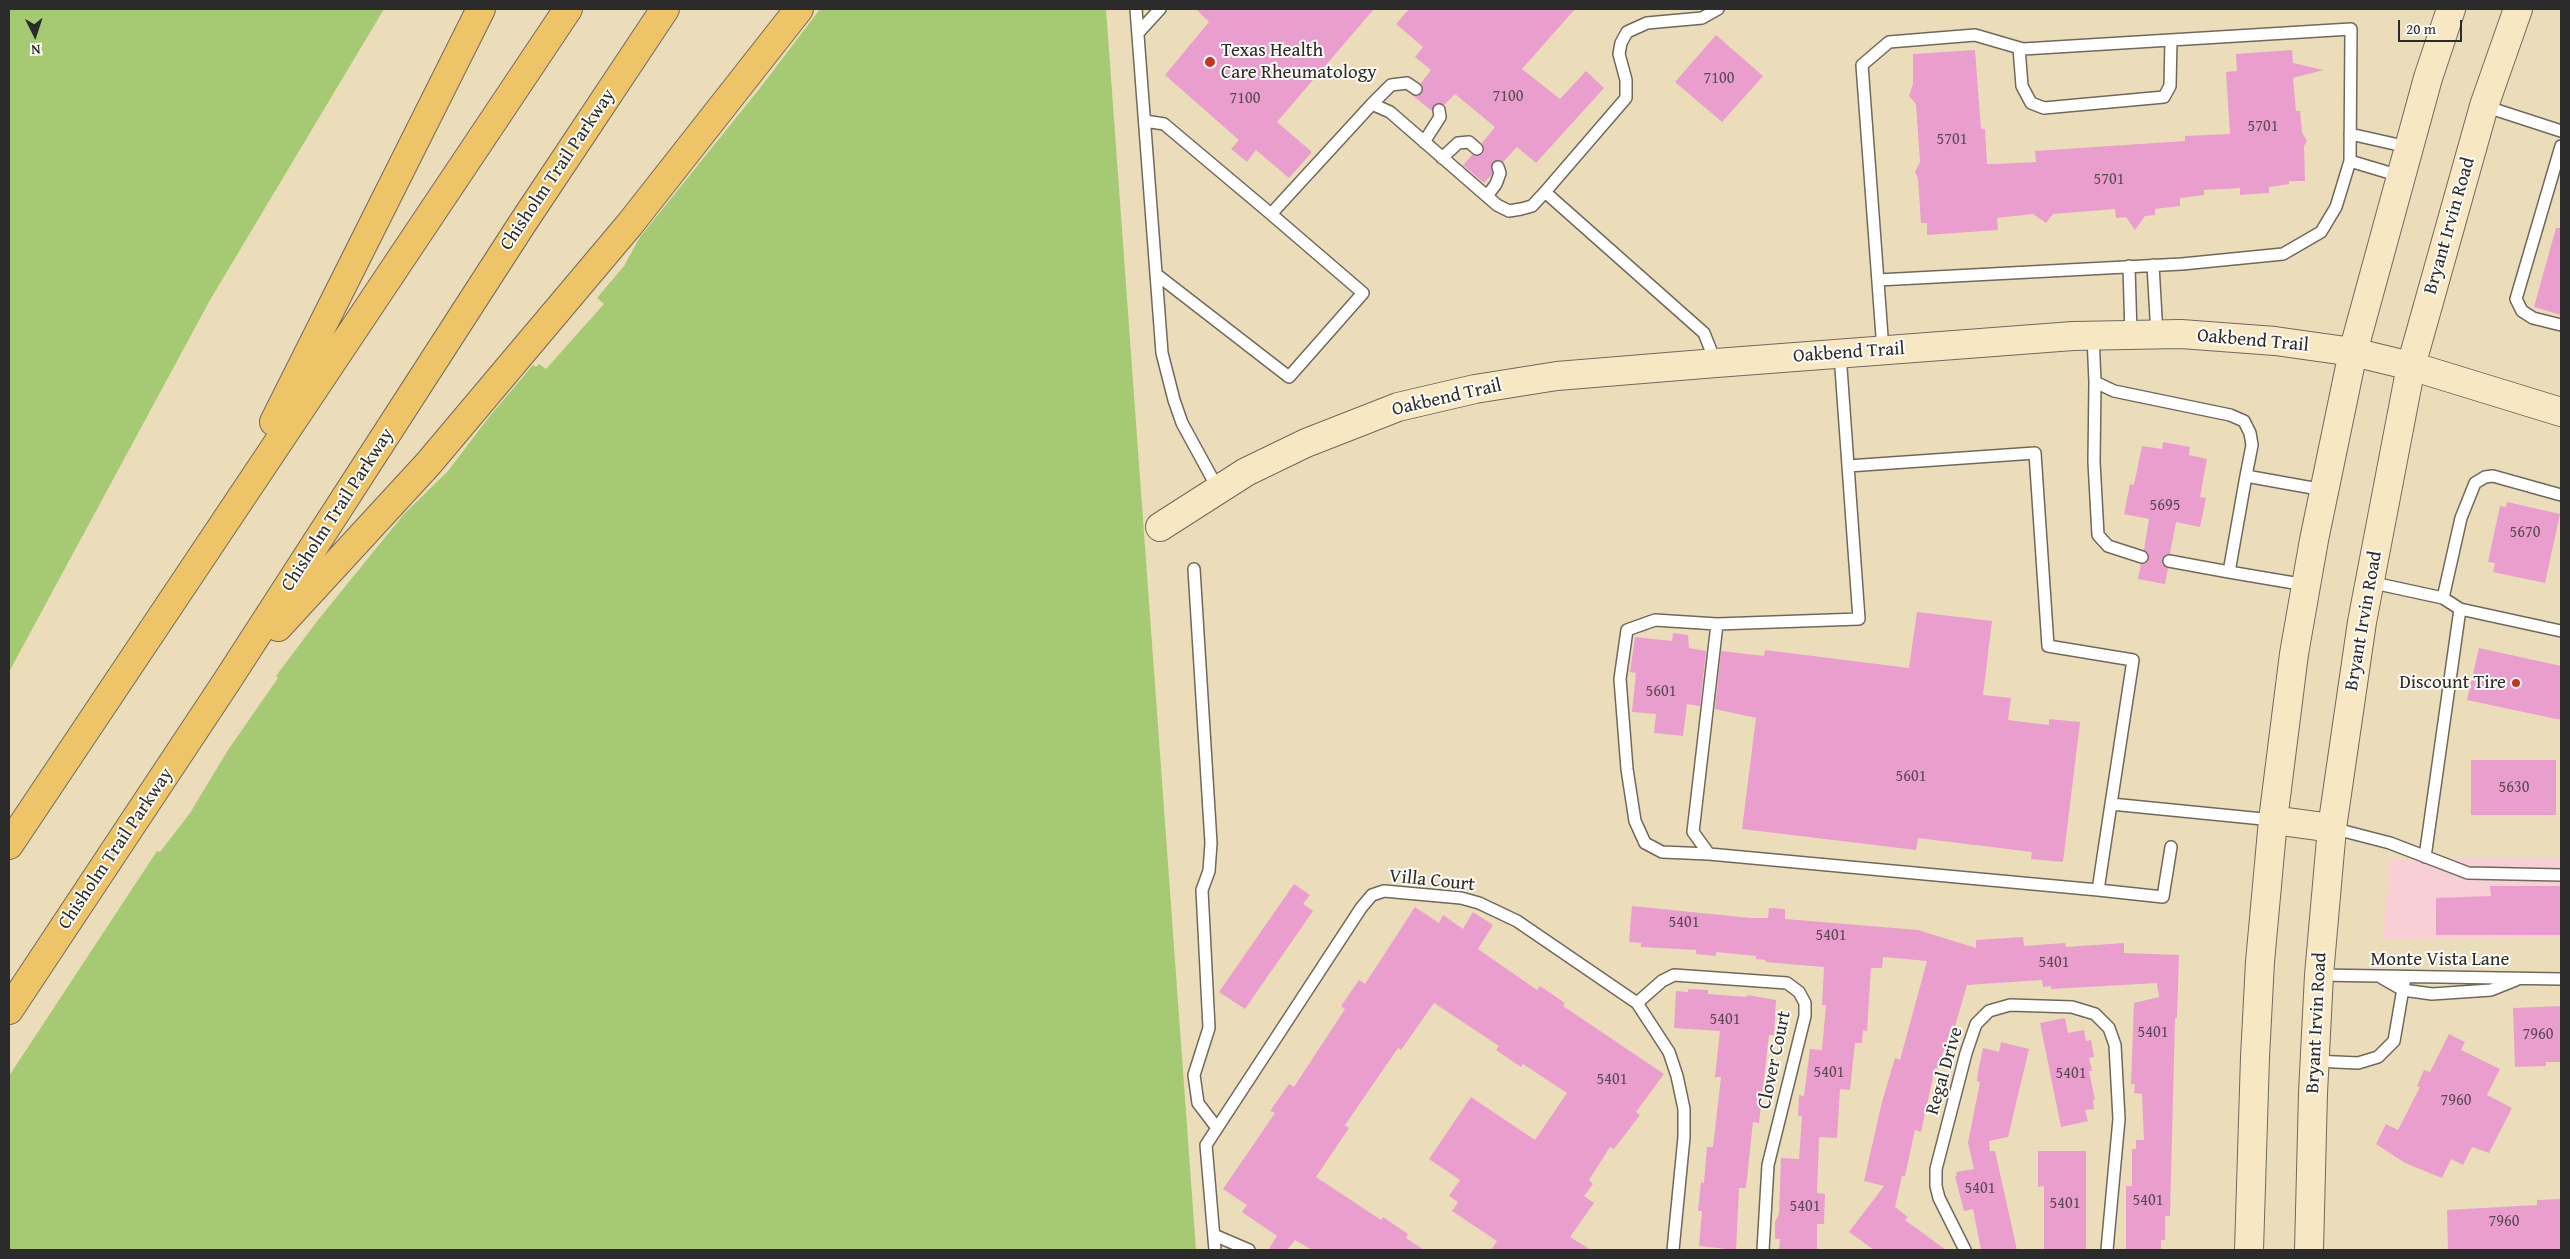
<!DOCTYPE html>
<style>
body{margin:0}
#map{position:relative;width:2570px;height:1259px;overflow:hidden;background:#ecddba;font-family:"Gentium Book Plus",serif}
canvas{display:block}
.frame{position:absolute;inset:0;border:10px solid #2b2b2b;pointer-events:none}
.north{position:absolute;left:10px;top:10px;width:50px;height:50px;-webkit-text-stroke:4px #fdfcf7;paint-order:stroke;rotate:176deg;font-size:14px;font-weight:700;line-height:20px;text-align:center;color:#2b2b2b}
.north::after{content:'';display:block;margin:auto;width:18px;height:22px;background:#2b2b2b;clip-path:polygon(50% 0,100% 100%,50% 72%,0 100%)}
.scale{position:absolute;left:2398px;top:20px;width:64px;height:22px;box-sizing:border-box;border:2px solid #2b2b2b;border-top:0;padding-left:6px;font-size:15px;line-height:18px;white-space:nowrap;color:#2b2b2b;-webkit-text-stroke:4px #fdfcf7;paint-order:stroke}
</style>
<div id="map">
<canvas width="2570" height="1259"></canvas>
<div class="frame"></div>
<div class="north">N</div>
<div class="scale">20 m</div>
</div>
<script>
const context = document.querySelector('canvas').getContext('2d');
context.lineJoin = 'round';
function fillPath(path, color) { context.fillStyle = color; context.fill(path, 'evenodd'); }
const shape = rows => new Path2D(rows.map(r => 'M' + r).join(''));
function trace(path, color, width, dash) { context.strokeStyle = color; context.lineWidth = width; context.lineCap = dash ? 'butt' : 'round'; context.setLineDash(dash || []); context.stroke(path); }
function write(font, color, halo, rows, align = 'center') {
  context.font = font + ' "Gentium Book Plus",serif'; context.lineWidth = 4; context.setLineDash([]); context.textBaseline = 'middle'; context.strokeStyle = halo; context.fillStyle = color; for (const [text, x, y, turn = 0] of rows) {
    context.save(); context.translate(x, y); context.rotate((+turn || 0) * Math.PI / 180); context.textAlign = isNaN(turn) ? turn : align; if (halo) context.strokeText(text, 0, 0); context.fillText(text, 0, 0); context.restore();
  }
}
const built = shape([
 [2561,857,2561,938,2383,939,2389,859]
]);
const green = shape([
 [9,9,384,9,210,300,9,672],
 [820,9,1106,9,1196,1250,9,1250,9,1076,157,851,160,852,190,813,228,750,278,678,276,676,318,620,404,514,448,471,489,417,533,365,536,367,539,364,546,369,604,304,597,298,624,266,640,237,760,88]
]);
const building = shape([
 [1196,9,1374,9,1277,122,1312,152,1289,178,1256,150,1247,162,1231,149,1239,140,1165,75,1209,22],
 [1409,9,1575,9,1522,69,1560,99,1586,71,1604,88,1536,163,1517,147,1503,162,1499,160,1493,162,1492,174,1484,183,1463,165,1472,155,1479,156,1483,154,1484,147,1482,143,1495,127,1455,94,1444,105,1435,104,1432,111,1412,95,1416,96,1422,94,1423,89,1421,83,1431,70,1415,57,1423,47,1396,24],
 [1716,35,1763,76,1722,122,1675,82],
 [1975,50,1981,129,1985,129,1987,164,1995,164,2036,162,2035,151,2185,141,2185,136,2230,134,2226,72,2237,71,2236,54,2292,50,2293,63,2324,70,2293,78,2296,111,2300,111,2302,132,2307,141,2304,146,2305,181,2289,181,2289,184,2269,187,2269,193,2240,195,2240,188,2204,190,2204,195,2180,198,2180,206,2155,209,2155,215,2145,216,2135,230,2126,217,2116,218,2115,209,2053,214,2046,223,2033,214,1997,218,1998,230,1927,235,1927,223,1921,223,1918,178,1915,172,1920,162,1916,104,1909,96,1913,84,1913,54],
 [2556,228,2561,228,2561,315,2534,307],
 [2163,442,2190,447,2189,455,2207,459,2200,497,2206,498,2200,527,2176,522,2170,554,2166,554,2162,559,2162,564,2168,568,2165,584,2138,579,2141,564,2147,563,2149,559,2148,552,2144,550,2149,519,2124,514,2130,484,2134,485,2142,446,2162,449],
 [2507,502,2560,514,2545,583,2493,572,2495,563,2488,562,2500,506,2506,507],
 [1917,612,1992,621,1983,695,2011,698,2008,720,2049,725,2049,719,2080,722,2063,862,2031,859,2032,852,1918,838,1916,850,1742,829,1756,718,1715,709,1721,651,1764,656,1765,650,1909,668],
 [1673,633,1688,635,1689,648,1706,651,1700,706,1687,704,1683,736,1654,733,1656,714,1632,712,1636,673,1630,672,1635,637,1672,641],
 [2479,648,2561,666,2561,720,2467,700],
 [2471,760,2556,760,2556,815,2471,815],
 [1294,884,1310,895,1303,904,1313,911,1245,1009,1219,992],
 [2490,886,2561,886,2561,935,2436,935,2436,898,2491,896],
 [1632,906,1750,918,1768,918,1769,908,1785,909,1785,919,1918,930,1976,948,1976,940,2023,937,2024,946,2065,943,2066,947,2124,943,2124,953,2179,955,2177,1018,2175,1018,2170,1216,2165,1216,2165,1240,2161,1240,2161,1250,2126,1250,2126,1186,2132,1186,2132,1149,2136,1149,2136,1140,2144,1140,2142,1094,2134,1093,2135,1084,2131,1084,2134,1003,2159,997,2157,983,2051,989,2051,986,2043,987,2042,980,1967,985,1955,1026,1952,1025,1938,1068,1935,1068,1921,1132,1915,1130,1905,1176,1902,1176,1895,1207,1908,1217,1905,1220,1946,1250,1874,1250,1849,1232,1884,1186,1864,1181,1882,1102,1895,1058,1900,1060,1927,961,1883,957,1882,968,1871,968,1867,1031,1863,1030,1862,1043,1855,1043,1850,1090,1840,1089,1837,1138,1819,1137,1817,1193,1825,1194,1824,1224,1817,1224,1817,1250,1779,1250,1780,1239,1775,1239,1775,1222,1779,1214,1781,1158,1799,1159,1802,1116,1798,1116,1799,1095,1804,1096,1810,1049,1822,1050,1826,1005,1822,1005,1824,967,1765,962,1766,960,1756,959,1756,956,1716,952,1716,956,1696,954,1696,950,1641,947,1641,943,1629,942],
 [1415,907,1439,923,1443,915,1463,929,1473,912,1493,925,1478,949,1537,990,1540,986,1565,1003,1563,1006,1664,1074,1636,1112,1640,1115,1614,1149,1610,1147,1589,1180,1593,1184,1584,1196,1594,1203,1570,1237,1591,1250,1491,1250,1497,1241,1452,1211,1458,1202,1449,1196,1460,1180,1429,1159,1471,1097,1535,1140,1567,1093,1523,1064,1521,1067,1496,1050,1499,1046,1434,1003,1401,1050,1398,1048,1345,1125,1349,1128,1316,1177,1381,1220,1383,1217,1408,1234,1406,1238,1424,1250,1312,1250,1295,1240,1287,1250,1268,1250,1277,1236,1242,1212,1247,1205,1223,1189,1275,1113,1270,1111,1289,1084,1294,1087,1345,1009,1341,1006,1359,980,1365,984],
 [1688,989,1708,990,1708,994,1747,997,1747,995,1776,1000,1774,1035,1769,1035,1759,1123,1753,1122,1746,1188,1739,1188,1736,1250,1699,1246,1702,1211,1698,1211,1701,1182,1704,1183,1707,1147,1713,1147,1721,1077,1715,1077,1720,1031,1674,1028,1676,991,1688,992],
 [2561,1006,2561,1062,2546,1062,2546,1066,2515,1067,2513,1008],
 [2065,1018,2068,1033,2084,1030,2086,1041,2091,1040,2094,1057,2089,1058,2092,1071,2089,1071,2095,1100,2093,1100,2094,1109,2085,1110,2088,1121,2061,1127,2040,1023],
 [2449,1034,2465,1042,2461,1050,2500,1069,2487,1095,2512,1108,2489,1153,2472,1147,2463,1165,2451,1159,2442,1178,2405,1163,2376,1144,2386,1124,2398,1130,2420,1087,2417,1086,2424,1070,2430,1072],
 [2001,1042,2029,1049,2008,1137,1989,1141,1990,1151,1995,1151,2017,1250,1981,1250,1973,1209,1964,1211,1955,1176,1957,1176,1956,1172,1974,1169,1968,1143,1980,1082,1977,1081,1978,1072,1983,1048,1999,1052],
 [2038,1151,2086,1151,2086,1250,2044,1250,2044,1186,2038,1187],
 [2561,1199,2561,1250,2448,1250,2447,1210,2537,1205,2537,1200]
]);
const lane = shape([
 [1136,9,1162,353,1174,400,1182,423,1218,489],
 [1138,33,1160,9],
 [2019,48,2022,86,2031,103,2044,108,2164,97,2170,86,2171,40],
 [1372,104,1391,85,1407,83,1416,89],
 [2484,106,2561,131],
 [1145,121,1164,124,1271,214,1372,104,1390,112,1497,205,1509,211,1521,209,1532,206,1545,192],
 [2350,134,2408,147],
 [1424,142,1440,117,1439,110],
 [2561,146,2516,299,2522,311,2533,318,2561,325],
 [1442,158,1458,143,1469,142,1477,149],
 [2350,161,2400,176],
 [1487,196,1496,184,1500,173,1498,167],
 [2153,265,2157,335],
 [2129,266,2131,335],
 [1156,274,1289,377,1363,293,1271,214],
 [1878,280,2182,264,2283,254,2321,232,2336,207,2350,161,2351,29,2023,49,1975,35,1889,42,1862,65,1883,350],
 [2093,336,2095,382,2114,391,2230,415,2244,421,2250,433,2252,445,2246,476,2324,490],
 [1840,354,1859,619,1717,624,1693,832,1709,854,2098,890,2111,804,2273,820],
 [1716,363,1704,333,1545,192,1626,98,1626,80,1619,54,1621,43,1627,32,1647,23,1702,18,1718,9],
 [2095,382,2094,462,2098,535,2108,546,2142,557],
 [1848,466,2035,453,2048,646,2133,660,2111,804],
 [2246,476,2229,572,2306,585],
 [2169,561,2229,572],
 [1194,569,1211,843,1209,871,1202,890,1209,1028,1194,1075,1198,1103,1217,1128],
 [2369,582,2443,598,2460,609,2425,857],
 [2443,598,2461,518,2475,483,2485,477,2493,476,2561,495],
 [2460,609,2561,631],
 [2332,828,2390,843,2468,873,2561,875],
 [1709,854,1662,852,1645,843,1635,821,1627,769,1620,679,1627,630,1655,620,1717,624],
 [2098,890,2163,897,2171,847],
 [2319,975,2561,979],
 [2382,978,2403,990,2432,994,2491,990,2516,980],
 [1637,1003,1662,981,1674,975,1787,983,1799,992,1805,1003,1805,1016,1768,1165,1763,1250],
 [2314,1061,2358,1063,2378,1057,2394,1041,2405,977],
 [1214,1235,1249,1250],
 [1215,1250,1206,1145,1361,908,1372,895,1384,891,1461,898,1479,903,1517,921,1637,1003,1669,1052,1677,1076,1684,1109,1684,1137,1673,1250],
 [1965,1250,1939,1198,1936,1186,1936,1169,1966,1053,1976,1024,1989,1011,2010,1005,2072,1007,2095,1014,2109,1028,2115,1045,2119,1119,2107,1250]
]);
const secondary = shape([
 [1160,527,1246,472,1306,443,1398,407,1475,389,1557,376,1716,363,2073,336,2181,334,2275,341,2353,352,2411,366,2561,412],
 [2273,820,2332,828],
 [2249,1250,2255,1057,2260,962,2273,820,2294,654,2314,540,2353,352,2428,78,2451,9],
 [2309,1250,2313,1093,2319,975,2332,828,2362,622,2411,366,2484,106,2518,9]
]);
const highway = shape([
 [274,422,481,9],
 [278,627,428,464,630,224,799,9],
 [9,845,568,9],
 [9,1010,227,681,522,224,665,9]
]);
const markers = [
 [1210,62,6,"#c8321e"],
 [2516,683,5,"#c8321e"]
];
const numberNames = [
 ["7100",1719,79],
 ["7100",1508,97],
 ["7100",1245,99],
 ["5701",2263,127],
 ["5701",1952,140],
 ["5701",2109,180],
 ["5695",2165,506],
 ["5670",2525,533],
 ["5601",1661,692],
 ["5601",1911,777],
 ["5630",2514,788],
 ["5401",1684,923],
 ["5401",1831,936],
 ["5401",2054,963],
 ["5401",1725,1020],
 ["5401",2153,1033],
 ["7960",2538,1035],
 ["5401",1829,1073],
 ["5401",2071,1074],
 ["5401",1612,1080],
 ["7960",2456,1101],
 ["5401",1980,1189],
 ["5401",2148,1201],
 ["5401",2065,1204],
 ["5401",1805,1207],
 ["7960",2504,1222]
];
const poiNames = [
 ["Texas Health",1221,51],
 ["Care Rheumatology",1221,73],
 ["Discount Tire",2506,683,"right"]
];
const streetNames = [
 ["Chisholm Trail Parkway",558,170,-56],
 ["Bryant Irvin Road",2450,226,-74],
 ["Oakbend Trail",2253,341,5],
 ["Oakbend Trail",1849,353,-4],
 ["Oakbend Trail",1447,398,-13],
 ["Chisholm Trail Parkway",338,510,-57],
 ["Bryant Irvin Road",2364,621,-80],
 ["Chisholm Trail Parkway",116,849,-56],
 ["Villa Court",1432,881,6],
 ["Monte Vista Lane",2440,960],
 ["Bryant Irvin Road",2317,1023,-87],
 ["Clover Court",1775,1060,-78],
 ["Regal Drive",1945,1071,-74]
];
fillPath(built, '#f7cfd5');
fillPath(green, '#a6c973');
fillPath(building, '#e99ece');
trace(lane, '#6f695d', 14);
trace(secondary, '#6f695d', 30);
trace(highway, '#6f695d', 30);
trace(lane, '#fff', 11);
trace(secondary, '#f8e7c3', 28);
trace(highway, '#eec469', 28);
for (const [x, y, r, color] of markers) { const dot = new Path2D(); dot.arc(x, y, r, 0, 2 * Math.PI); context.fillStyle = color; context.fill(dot); trace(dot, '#fdfcf7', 2); }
write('16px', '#5a4854', null, numberNames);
write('19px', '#2b2b2b', '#fdfcf7', poiNames, 'left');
write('19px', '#2b2b2b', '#fdfcf7', streetNames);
</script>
